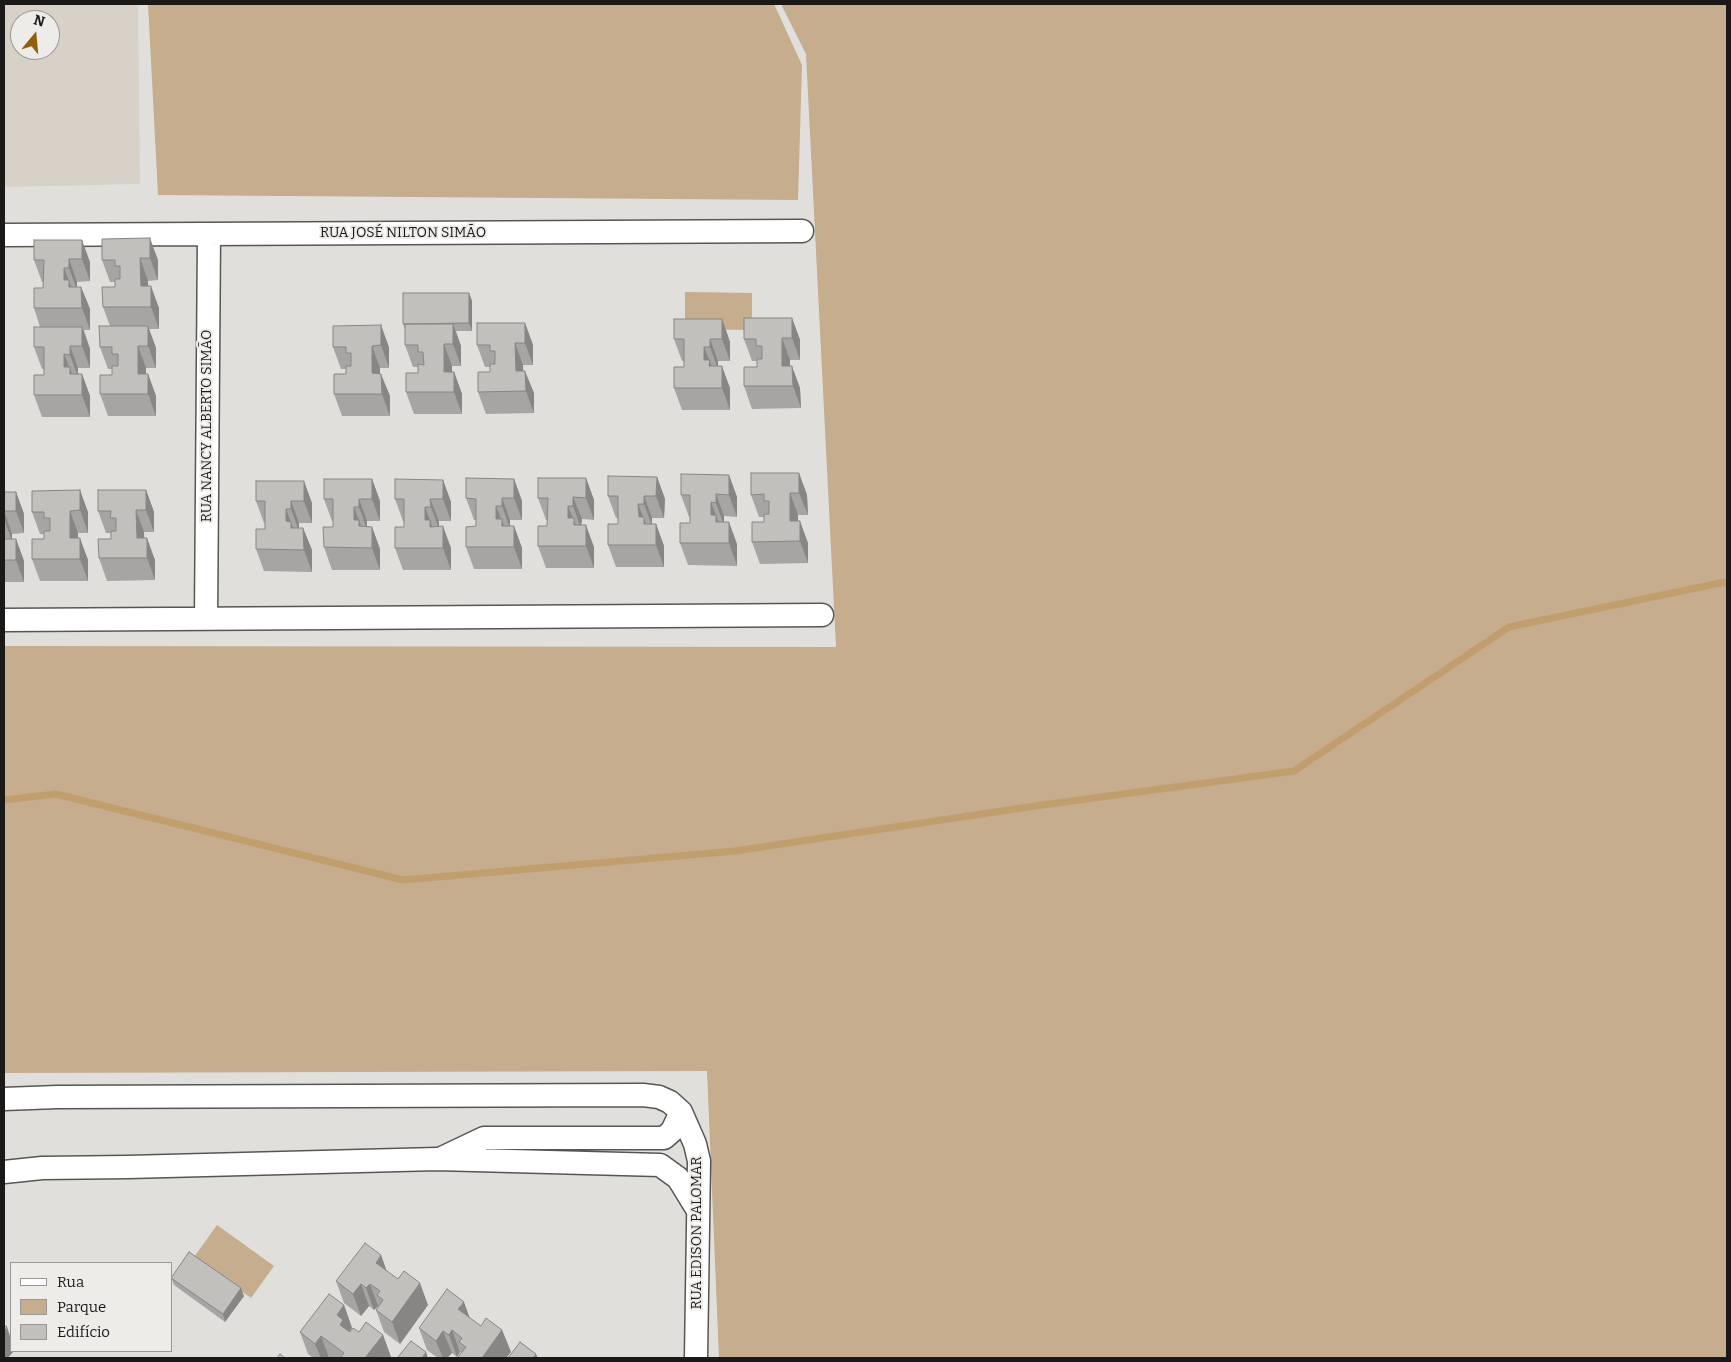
<!DOCTYPE html>
<meta charset="utf-8">
<style>
body{margin:0}
#map{position:relative;width:1731px;height:1362px;overflow:hidden;background:#e1dfdb;font-family:Bitter,serif}
canvas{display:block}
.frame{position:absolute;inset:0;border:5px solid #1a1918;pointer-events:none}
.legend{position:absolute;left:10px;top:1262px;width:162px;height:90px;box-sizing:border-box;background:#eeece9;border:1px solid #999895;margin:0;padding:6px 9px;list-style:none;font-size:15px;color:#1a1918}
.legend li{display:flex;align-items:center;gap:10px;height:25px}
.legend b{width:25px;border:1px solid #999895}
.north{position:absolute;left:10px;top:10px;width:50px;height:50px;box-sizing:border-box;background:#eeece9;border:1px solid #999895;border-radius:50%;rotate:17deg;font-size:14px;font-weight:700;line-height:20px;text-align:center;color:#1a1918}
.north::after{content:'';display:block;margin:auto;width:18px;height:22px;background:#90600c;clip-path:polygon(50% 0,100% 100%,50% 72%,0 100%)}
</style>
<div id="map">
<canvas width="1731" height="1362"></canvas>
<div class="frame"></div>
<ul class="legend">
<li><b style="height:6px;background:#fff"></b>Rua</li>
<li><b style="height:14px;background:#c5ad8e"></b>Parque</li>
<li><b style="height:14px;background:#c2c0bd"></b>Edifício</li>
</ul>
<div class="north">N</div>
</div>
<script>
const context = document.querySelector('canvas').getContext('2d');
context.lineJoin = 'round';
function fillPath(path, color) { context.fillStyle = color; context.fill(path, 'evenodd'); }
const shape = rows => new Path2D(rows.map(r => 'M' + r).join(''));
function trace(path, color, width, dash) { context.strokeStyle = color; context.lineWidth = width; context.lineCap = dash ? 'butt' : 'round'; context.setLineDash(dash || []); context.stroke(path); }
function write(font, color, halo, rows, align = 'center') {
  context.font = font + ' Bitter,serif'; context.lineWidth = 4; context.setLineDash([]); context.textBaseline = 'middle'; context.strokeStyle = halo; context.fillStyle = color; for (const [text, x, y, turn = 0] of rows) {
    context.save(); context.translate(x, y); context.rotate((+turn || 0) * Math.PI / 180); context.textAlign = isNaN(turn) ? turn : align; if (halo) context.strokeText(text, 0, 0); context.fillText(text, 0, 0); context.restore();
  }
}
const built = shape([
 [4,4,138,4,140,184,4,187],
 [20,20,50,20,50,50,20,50]
]);
const green = shape([
 [148,4,774,4,802,65,798,200,158,195],
 [781,4,1727,4,1727,1358,719,1358,707,1071,4,1073,4,646,836,647,806,54],
 [685,292,752,293,752,330,685,329],
 [217,1225,274,1266,251,1298,194,1257]
]);
const stream = shape([
 [4,800,56,794,403,880,735,851,1042,805,1294,771,1509,627,1725,582,1727,584]
]);
const minor = shape([
 [4,235,802,231],
 [206,619,209,234],
 [4,620,822,615],
 [4,1099,57,1097,643,1095,659,1097,670,1102,681,1112,695,1144,699,1161,696,1358],
 [444,1157,484,1138,664,1138,672,1131,681,1112],
 [4,1172,42,1168,128,1167,437,1159,660,1165,678,1178,697,1209]
]);
const wall = shape([
 [102,239,158,260,158,280,148,281,148,286,159,308,159,329,149,329,156,348,156,368,146,368,146,374,148,374,156,396,156,416,108,416,100,394,112,375,112,369,108,369,100,347,110,326,103,307,115,287,115,282,110,282,102,260],
 [34,240,90,262,90,281,77,282,77,287,81,287,90,309,90,330,84,330,90,349,90,368,78,368,78,374,82,374,90,396,90,417,42,417,34,395,44,375,44,369,42,369,34,347,40,327,34,308,43,288,43,282,42,282,34,260],
 [469,293,472,301,472,331,456,331,461,346,461,366,452,366,452,372,454,372,462,394,462,414,414,414,406,392,418,373,418,367,413,367,405,345,405,329,403,324],
 [792,318,800,340,800,360,790,360,790,366,800,388,801,408,752,409,744,386,757,367,757,361,752,361,744,339],
 [722,319,730,342,730,361,718,361,718,366,730,388,730,410,682,410,674,388,684,367,684,361,682,361,674,339],
 [525,323,533,345,533,365,523,365,523,371,534,393,534,413,486,414,478,392,490,372,490,367,485,367,477,345],
 [333,326,389,347,389,368,380,368,380,374,390,396,390,416,342,416,334,394,346,374,346,369,341,369,333,347],
 [799,473,807,495,808,515,798,515,798,521,808,543,808,563,760,564,752,542,764,522,764,517,759,517,751,495],
 [729,475,737,497,737,517,724,516,724,522,737,544,737,566,688,565,680,543,690,523,690,517,689,517,681,495],
 [657,477,665,499,664,518,652,518,652,524,656,524,664,546,664,567,616,567,608,545,618,524,618,518,616,518,608,496],
 [586,478,594,500,594,520,582,519,581,525,594,547,594,568,546,568,538,546,547,526,548,520,546,520,538,498],
 [372,479,380,501,380,521,367,521,367,526,372,527,380,549,380,570,332,570,324,547,333,527,333,521,332,521,324,499],
 [514,479,522,501,522,520,510,520,510,526,514,526,522,548,522,569,474,569,466,547,476,526,476,520,474,520,466,498],
 [443,480,451,502,451,521,439,521,439,526,451,548,451,570,403,570,395,548,404,527,404,521,403,521,395,499],
 [256,481,312,503,312,523,299,523,299,528,303,528,312,550,312,572,264,571,256,549,265,529,265,523,264,523,256,501],
 [146,490,154,512,154,532,144,532,144,538,155,560,155,580,107,581,99,558,111,539,111,533,106,533,98,511],
 [32,491,88,512,88,533,78,533,78,538,88,560,88,581,40,581,32,559,44,539,44,534,40,534,32,512],
 [4,492,16,492,24,514,24,533,12,534,12,539,16,539,24,561,24,582,4,582],
 [387,1271,428,1305,400,1344,384,1332,376,1310,379,1306,378,1306,374,1310,369,1306,361,1316,344,1303,336,1281],
 [171,1277,244,1296,225,1322,174,1285],
 [344,1305,352,1328,349,1332,383,1335,391,1357,391,1358,313,1358,308,1354,300,1332],
 [469,1318,481,1326,502,1330,511,1352,506,1358,459,1358,458,1357,461,1353,460,1352,457,1357,452,1353,447,1358,438,1358,427,1350,419,1328]
]);
const shadedWall = shape([
 [150,238,158,260,158,280,150,258],
 [82,240,90,262,90,281,82,259],
 [140,258,148,281,149,307,141,286],
 [69,259,77,282,77,290,69,268],
 [64,268,77,302,77,309,72,294,64,280],
 [151,286,159,308,159,329,151,307],
 [81,287,90,309,90,330,82,308],
 [469,293,472,301,472,331,469,323],
 [792,318,800,340,800,360,792,338],
 [722,319,730,342,730,361,722,339],
 [525,323,533,345,533,365,525,343],
 [453,324,461,346,461,366,453,344],
 [381,325,389,347,389,368,381,345],
 [148,326,156,348,156,368,148,346],
 [82,327,90,349,90,368,82,346],
 [782,338,790,360,790,386,782,366],
 [710,339,718,361,718,369,710,347],
 [515,343,523,365,524,391,516,371],
 [444,344,452,366,452,392,444,372],
 [70,346,78,368,78,377,70,355],
 [138,346,146,368,146,394,138,374],
 [372,346,380,368,380,394,372,373],
 [704,347,718,382,717,388,712,374,704,360],
 [64,354,78,389,78,396,72,381,64,367],
 [722,366,730,388,730,410,722,388],
 [792,366,800,388,801,408,793,386],
 [525,371,534,393,534,413,526,391],
 [454,372,462,394,462,414,454,392],
 [82,374,90,396,90,417,82,395],
 [148,374,156,396,156,416,148,394],
 [381,374,390,396,390,416,382,394],
 [799,473,807,495,808,515,799,493],
 [729,475,737,497,737,517,729,495],
 [657,477,665,499,664,518,656,496],
 [586,478,594,500,594,520,586,498],
 [372,479,380,501,380,521,372,499],
 [514,479,522,501,522,520,514,498],
 [443,480,451,502,451,521,443,499],
 [304,481,312,503,312,523,304,501],
 [80,490,88,512,88,533,80,510],
 [146,490,154,512,154,532,146,510],
 [16,492,24,514,24,533,16,511],
 [790,493,798,515,798,541,790,521],
 [716,494,724,516,724,525,716,503],
 [644,496,652,518,652,526,644,504],
 [573,497,582,519,581,528,573,506],
 [502,498,510,520,510,528,502,506],
 [359,499,367,521,367,529,359,507],
 [430,499,439,521,439,529,431,507],
 [291,501,299,523,299,531,291,509],
 [711,502,724,537,724,544,719,530,711,515],
 [638,504,652,539,652,546,647,530,639,517],
 [496,506,510,541,510,548,504,533,496,519],
 [568,506,582,540,582,547,576,532,568,518],
 [354,507,367,542,367,548,362,533,354,520],
 [425,507,438,542,438,549,433,533,425,520],
 [286,509,299,544,299,550,294,535,286,521],
 [136,510,144,532,145,558,137,538],
 [4,511,12,534,12,541,4,519],
 [70,511,78,533,78,559,70,538],
 [800,521,808,543,808,563,800,541],
 [729,522,737,544,737,566,729,543],
 [656,524,664,546,664,567,656,545],
 [586,525,594,547,594,568,586,546],
 [443,526,451,548,451,570,443,548],
 [514,526,522,548,522,569,514,547],
 [372,527,380,549,380,570,372,548],
 [303,528,312,550,312,572,304,550],
 [80,538,88,560,88,581,80,559],
 [147,538,155,560,155,580,147,558],
 [16,539,24,561,24,582,16,560],
 [381,1255,389,1277,376,1263],
 [420,1283,428,1305,400,1344,392,1322],
 [361,1284,369,1306,361,1316,353,1294],
 [370,1284,378,1306,374,1310,366,1288],
 [241,1288,244,1296,225,1322,223,1314],
 [464,1302,472,1324,458,1309],
 [344,1305,352,1328,348,1333,348,1347,337,1315],
 [7,1327,11,1339,11,1351,14,1351,8,1358,4,1358,4,1332],
 [452,1330,460,1352,457,1357,449,1335],
 [502,1330,511,1352,506,1358,482,1358],
 [443,1331,452,1353,447,1358,443,1358,436,1341],
 [383,1335,391,1357,391,1358,365,1358],
 [321,1336,329,1358,321,1358,315,1344],
 [426,1352,428,1358,422,1358],
 [536,1354,538,1358,533,1358]
]);
const building = shape([
 [150,238,150,258,140,258,141,286,151,286,151,307,103,307,102,287,115,287,115,279,120,279,120,266,115,266,115,260,102,260,102,239,150,238],
 [34,240,82,240,82,259,69,259,69,268,64,268,64,280,69,280,69,287,81,287,82,308,34,308,34,288,43,288,44,260,34,260,34,240],
 [403,293,469,293,469,323,403,324,403,293],
 [744,318,792,318,792,338,782,338,782,366,792,366,793,386,744,386,744,367,757,367,757,359,762,359,762,346,756,346,756,339,744,339,744,318],
 [674,319,722,319,722,339,710,339,710,347,704,347,704,360,710,360,709,366,722,366,722,388,674,388,674,367,684,367,684,339,674,339,674,319],
 [477,323,525,323,525,343,515,343,516,371,525,371,526,391,478,392,478,372,490,372,490,364,495,364,495,351,490,351,490,345,477,345,477,323],
 [405,324,453,324,453,344,444,344,444,372,454,372,454,392,406,392,406,373,418,373,418,364,424,365,423,352,418,352,418,345,405,345,405,324],
 [381,325,381,345,372,346,372,373,381,374,382,394,334,394,334,374,346,374,346,366,351,366,351,353,346,353,346,347,333,347,333,326,381,325],
 [99,326,148,326,148,346,138,346,138,374,148,374,148,394,100,394,100,375,112,375,112,366,118,366,118,354,112,354,112,347,100,347,99,326],
 [34,327,82,327,82,346,70,346,70,355,64,354,64,367,70,367,70,374,82,374,82,395,34,395,34,375,44,375,44,347,34,347,34,327],
 [751,473,799,473,799,493,790,493,790,521,800,521,800,541,752,542,752,522,764,522,764,514,769,514,769,501,764,501,764,494,751,495,751,473],
 [681,474,729,475,729,495,716,494,716,503,711,502,711,515,716,515,716,522,729,522,729,543,680,543,680,523,690,523,690,495,681,495,681,474],
 [608,476,657,477,656,496,644,496,644,504,638,504,639,517,644,517,644,524,656,524,656,545,608,545,608,524,618,524,618,496,608,496,608,476],
 [466,478,514,479,514,498,502,498,502,506,496,506,496,519,502,519,502,526,514,526,514,547,466,547,466,527,476,526,476,499,466,498,466,478],
 [538,478,586,478,586,498,573,497,573,506,568,506,568,518,574,518,574,525,586,525,586,546,538,546,538,526,547,526,548,498,538,498,538,478],
 [324,479,372,479,372,499,359,499,359,507,354,507,354,520,359,520,359,526,372,527,372,548,324,547,323,527,333,527,333,499,324,499,324,479],
 [395,479,443,480,443,499,430,499,431,507,425,507,425,520,430,520,430,527,443,526,443,548,395,548,395,527,404,527,404,499,395,499,395,479],
 [256,481,304,481,304,501,291,501,291,509,286,509,286,521,291,522,291,528,303,528,304,550,256,549,256,529,265,529,265,501,256,501,256,481],
 [80,490,80,510,70,511,70,538,80,538,80,559,32,559,32,539,44,539,44,531,50,531,50,518,44,518,44,512,32,512,32,491,80,490],
 [98,490,146,490,146,510,136,510,137,538,147,538,147,558,99,558,98,539,111,539,111,531,116,531,116,518,110,518,111,511,98,511,98,490],
 [4,492,16,492,16,511,4,511,4,519,4,492],
 [4,537,4,539,16,539,16,560,4,560,4,537],
 [365,1243,381,1255,376,1263,398,1279,404,1271,420,1283,392,1322,376,1310,383,1300,377,1295,380,1291,370,1284,366,1288,361,1284,353,1294,336,1281,365,1243],
 [189,1252,241,1288,223,1314,171,1278,189,1252],
 [447,1289,464,1302,458,1309,481,1326,486,1318,502,1330,482,1358,460,1358,458,1357,466,1347,459,1342,462,1338,452,1330,449,1335,443,1331,436,1341,419,1328,447,1289],
 [329,1294,344,1305,337,1315,343,1320,340,1325,350,1332,353,1328,359,1332,366,1322,383,1335,365,1358,340,1358,344,1353,321,1336,315,1344,300,1332,329,1294],
 [4,1325,7,1327,4,1332,4,1325],
 [411,1341,426,1352,422,1358,397,1358,411,1341],
 [520,1342,536,1354,533,1358,508,1358,520,1342],
 [280,1354,285,1358,277,1358,280,1354]
]);
const streetNames = [
 ["RUA JOSÉ NILTON SIMÃO",403,233],
 ["RUA NANCY ALBERTO SIMÃO",207,426,-90],
 ["RUA EDISON PALOMAR",697,1233,-90]
];
fillPath(built, '#d8d1c7');
fillPath(green, '#c5ad8e');
trace(stream, '#c19e6e', 7);
trace(minor, '#585653', 25);
trace(minor, '#fff', 22);
fillPath(wall, '#a7a5a3');
fillPath(shadedWall, '#888684');
fillPath(building, '#c2c0bd');
trace(building, '#888684', 1);
write('14px', '#1a1918', '#eeece9', streetNames);
</script>
